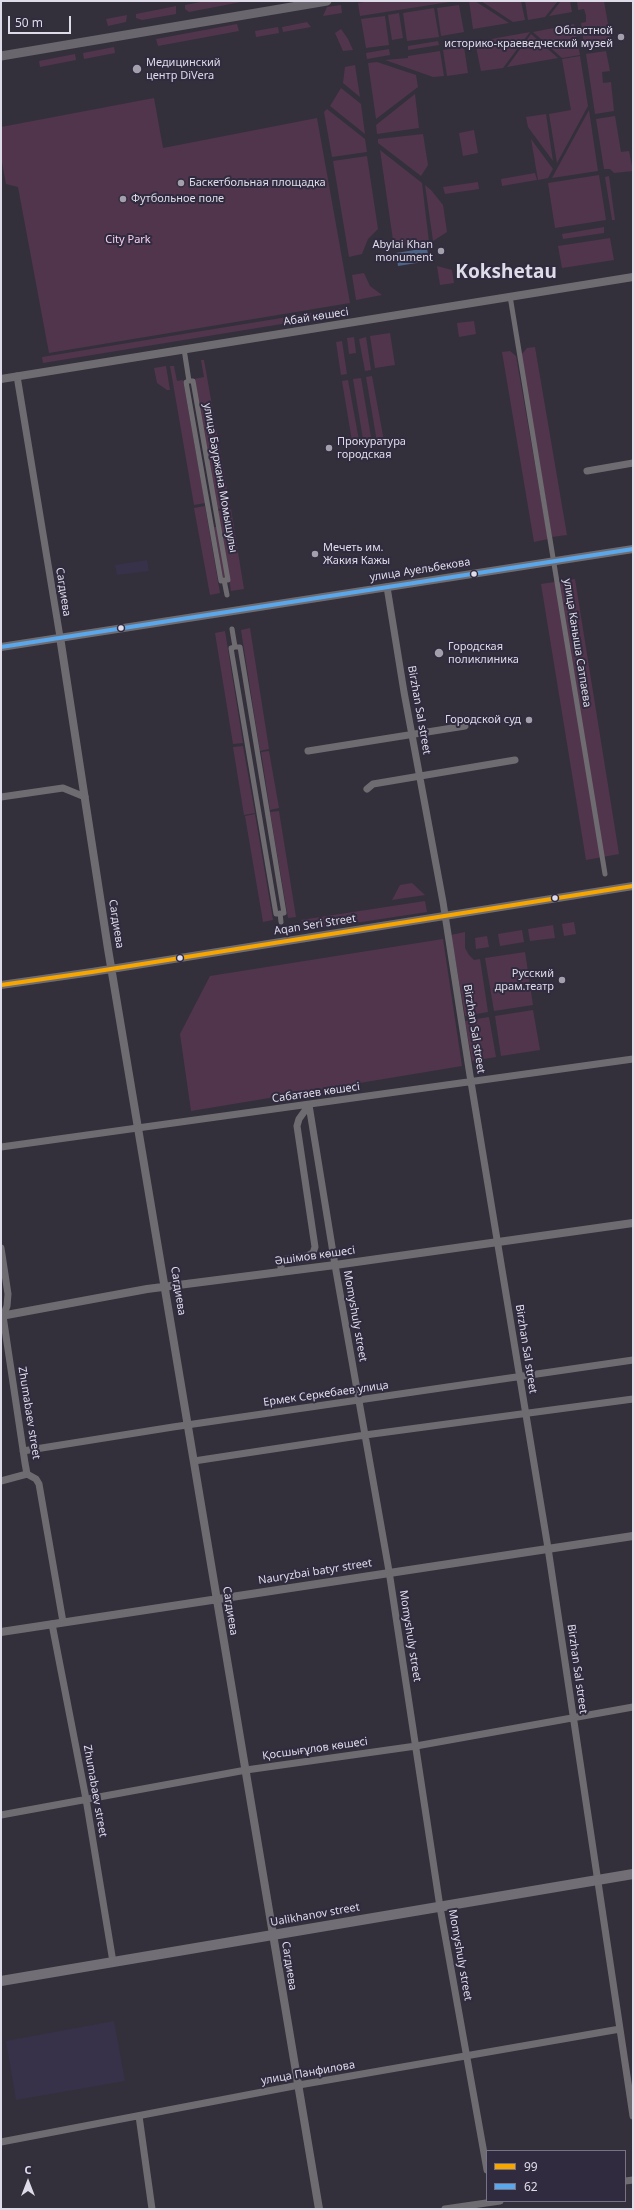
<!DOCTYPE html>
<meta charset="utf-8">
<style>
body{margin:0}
#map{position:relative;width:634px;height:2210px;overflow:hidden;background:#33303b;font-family:"Noto Sans",sans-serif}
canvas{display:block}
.frame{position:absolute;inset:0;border:2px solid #dfdce9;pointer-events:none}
.legend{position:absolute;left:486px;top:2150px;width:140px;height:52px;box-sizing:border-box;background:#312b40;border:1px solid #777284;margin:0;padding:5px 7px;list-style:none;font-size:12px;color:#dfdce9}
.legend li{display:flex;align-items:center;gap:8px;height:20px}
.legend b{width:20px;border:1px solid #777284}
.north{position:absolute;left:8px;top:2162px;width:40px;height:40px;-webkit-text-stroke:3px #312b40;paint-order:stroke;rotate:0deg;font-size:11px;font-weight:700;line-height:16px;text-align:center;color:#dfdce9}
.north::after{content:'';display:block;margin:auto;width:14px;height:18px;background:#dfdce9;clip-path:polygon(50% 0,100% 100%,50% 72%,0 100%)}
.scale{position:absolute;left:8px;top:16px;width:63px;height:18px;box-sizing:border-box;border:2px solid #dfdce9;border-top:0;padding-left:5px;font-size:12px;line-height:14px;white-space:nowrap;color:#dfdce9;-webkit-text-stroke:3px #312b40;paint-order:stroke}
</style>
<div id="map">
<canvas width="634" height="2210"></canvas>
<div class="frame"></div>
<ul class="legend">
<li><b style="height:5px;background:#f7a600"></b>99</li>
<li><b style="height:5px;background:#5aa8eb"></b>62</li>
</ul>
<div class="north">С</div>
<div class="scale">50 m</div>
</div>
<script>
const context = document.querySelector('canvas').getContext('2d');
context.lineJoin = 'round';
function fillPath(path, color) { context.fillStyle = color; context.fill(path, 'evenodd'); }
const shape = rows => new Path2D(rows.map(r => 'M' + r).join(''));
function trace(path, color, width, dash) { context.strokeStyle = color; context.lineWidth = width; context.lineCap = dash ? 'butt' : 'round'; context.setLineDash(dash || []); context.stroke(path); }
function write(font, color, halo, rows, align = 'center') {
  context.font = font + ' "Noto Sans",sans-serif'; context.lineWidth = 4; context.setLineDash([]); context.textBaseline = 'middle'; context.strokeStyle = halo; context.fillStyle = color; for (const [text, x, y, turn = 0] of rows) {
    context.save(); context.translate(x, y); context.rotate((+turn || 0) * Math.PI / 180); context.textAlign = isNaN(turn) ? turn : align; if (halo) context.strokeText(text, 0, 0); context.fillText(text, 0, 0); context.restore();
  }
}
const built = shape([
 [147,560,149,571,117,575,115,565],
 [114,2021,125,2081,16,2100,6,2041]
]);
const green = shape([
 [206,1,246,1,189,12,185,9,185,5],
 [370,1,456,1,360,16,358,3],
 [469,1,475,1,509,23,473,29],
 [481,1,521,1,525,20,513,22],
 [525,1,558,1,545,17,528,20],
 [561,1,570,1,572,12,549,16],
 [577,1,604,1,611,41,584,46,581,23,586,22,586,15,584,9,578,10],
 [341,5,342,13,323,16,327,7],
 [459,5,464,32,441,36,437,8],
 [176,6,176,14,142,20,136,18,136,14],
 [434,8,439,37,407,41,403,13],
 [399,13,403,38,392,40,388,15],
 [127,15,126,22,108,26,106,19],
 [385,16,389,45,366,48,361,19],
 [307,22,311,27,283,32,282,27],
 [237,24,239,31,158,46,156,39],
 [574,24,580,55,562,58,533,32],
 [278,27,279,33,256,37,255,31],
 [341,29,348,39,353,50,343,51,335,33],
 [530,32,503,68,481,71,475,42],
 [531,34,558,58,507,67],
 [438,41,439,45,408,50,408,46],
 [114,47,115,53,84,59,83,53],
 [464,47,468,73,447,76,443,50],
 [389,49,390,55,367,59,366,53],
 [440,51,444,76,433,77,385,60,408,58,408,56],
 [606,51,610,71,602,72,603,83,611,82,614,111,595,114,586,54],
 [75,54,76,60,40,67,39,61],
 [580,56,588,106,557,163,549,114,571,110,562,59],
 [377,62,416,75,418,87,376,119,368,63],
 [355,65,360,97,343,83,345,67],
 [341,88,361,104,365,134,330,106],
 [415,94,419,128,377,134,376,125],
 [154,98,163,148,317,118,350,303,49,353,18,187,6,184,1,157,1,127],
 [327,109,365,139,367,152,332,157,324,112],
 [589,110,598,171,552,178],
 [546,114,553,161,528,127,526,117],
 [615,116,621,152,629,151,633,171,614,173,610,169,604,169,596,119],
 [474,130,478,153,463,156,459,133],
 [423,134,428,165,421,176,378,143,378,139],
 [531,139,553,169,548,178,538,180],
 [380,150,422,183,429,242,394,247],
 [367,156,378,229,368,239,362,254,349,257,333,161],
 [535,173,537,180,502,186,501,179],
 [599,175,606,220,555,228,548,183],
 [609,176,615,220,612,220,605,177],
 [478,182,479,189,445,194,443,187],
 [425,185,431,190,443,205,447,232,433,241],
 [604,227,604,233,563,239,562,234],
 [610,238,614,260,562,268,558,246],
 [437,266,452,270,454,283,440,285],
 [364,273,370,286,382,295,356,300,352,275],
 [349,307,349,313,43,363,42,357],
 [474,321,476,334,459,337,457,323],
 [390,333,395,365,375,368,370,336],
 [354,337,356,353,349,354,347,338],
 [366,337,371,370,365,371,359,339],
 [342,341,347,374,341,375,336,342],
 [535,347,567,535,552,537,521,355,527,348],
 [510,351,516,356,548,539,534,542,502,352],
 [201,360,204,360,230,507,217,509,194,379,204,377],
 [166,366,170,390,167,390,157,383,154,368],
 [170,366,174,366,177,381,183,380,205,503,194,505],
 [372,376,384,441,377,442,366,377],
 [361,378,372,443,364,445,353,379],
 [348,380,360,446,353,447,342,381],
 [205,506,220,593,210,595,194,508],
 [231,509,244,589,231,591,218,511],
 [214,527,217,527,226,577,223,578],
 [575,579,619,854,586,860,541,584],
 [250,628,269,749,260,751,241,630],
 [225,631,243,743,233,744,215,633],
 [243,746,255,813,244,815,233,747],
 [269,751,279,808,270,810,261,752],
 [279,811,296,917,288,918,270,812],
 [255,814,273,920,263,922,245,816],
 [412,883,425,895,392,900,400,885],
 [425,901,427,912,309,930,301,920],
 [574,922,576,934,564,936,562,924],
 [553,925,555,938,530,941,528,929],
 [522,930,524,942,500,946,498,934],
 [465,932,465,948,469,955,474,960,480,959,488,1012,465,1016,451,935],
 [487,936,489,947,476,949,475,938],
 [443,939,462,1066,191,1111,180,1034,210,976],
 [525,952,533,1005,494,1011,485,958],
 [533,1010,540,1050,501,1056,495,1016],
 [489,1017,496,1057,472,1061,465,1021]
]);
const water = shape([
 [427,248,429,261,398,266,396,253]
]);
const pedestrian = shape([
 [510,296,605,874],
 [184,349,189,381,186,382,221,581,224,580,227,595],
 [189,381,193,381,228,580,224,580],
 [232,629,235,647,240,647,284,913,276,914,231,648,235,647],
 [280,913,281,922]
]);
const minor = shape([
 [17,376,60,637],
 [587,471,633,463],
 [387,587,404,692,443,902,471,1082,548,1548,633,2116],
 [308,751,465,726],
 [367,789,373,784,515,760],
 [1,797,63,788,85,797],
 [309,1105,335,1265,389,1571,440,1907,487,2170],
 [1,1147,633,1059],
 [1,1248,8,1294,7,1306,3,1316,25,1463,27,1474,36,1479,39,1484,63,1622],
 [281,1272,281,1260,307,1256,313,1253,315,1247,297,1126,299,1119,309,1105],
 [23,1451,173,1427,633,1360],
 [194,1461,365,1435,633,1399],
 [1,1481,27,1474],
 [52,1624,86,1799,113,1962],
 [1,1815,246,1770,416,1746,633,1707],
 [139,2116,152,2209],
 [1,2142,299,2085,620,2029],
 [625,2181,633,2180],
 [445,2209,500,2201]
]);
const tertiary = shape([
 [1,379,633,277],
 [60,637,108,949,319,2209],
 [1,647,633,549],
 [1,985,92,972,633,886],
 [1,1316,147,1289,335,1265,633,1223],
 [1,1632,633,1536]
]);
const secondary = shape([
 [1,56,327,1]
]);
const primary = shape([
 [1,1981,633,1874]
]);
const bus1 = shape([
 [1,985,92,972,633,886]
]);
const bus2 = shape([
 [1,647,633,549]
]);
const markers = [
 [621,37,4,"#a3a0ac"],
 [137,69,5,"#a3a0ac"],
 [181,183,4,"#a3a0ac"],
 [123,199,4,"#a3a0ac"],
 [441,251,4,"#a3a0ac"],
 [329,448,4,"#a3a0ac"],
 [315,554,4,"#a3a0ac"],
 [474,574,3.5,"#dfdce9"],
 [121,628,3.5,"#dfdce9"],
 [439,653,5,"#a3a0ac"],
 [529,720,4,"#a3a0ac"],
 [555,898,3.5,"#dfdce9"],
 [180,958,3.5,"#dfdce9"],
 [562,980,4,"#a3a0ac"]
];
const poiNames = [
 ["Областной",613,31,"right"],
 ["историко-краеведческий музей",613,44,"right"],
 ["Медицинский",146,63],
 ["центр DiVera",146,76],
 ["Баскетбольная площадка",189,183],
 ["Футбольное поле",131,199],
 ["Abylai Khan",433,245,"right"],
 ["monument",433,258,"right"],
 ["Прокуратура",337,442],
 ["городская",337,455],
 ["Мечеть им.",323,548],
 ["Жакия Кажы",323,561],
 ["Городская",448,647],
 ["поликлиника",448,660],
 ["Городской суд",521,720,"right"],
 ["Русский",554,974,"right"],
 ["драм.театр",554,987,"right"]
];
const parkNames = [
 ["City Park",128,240]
];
const streetNames = [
 ["Абай көшесі",316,317,-9],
 ["улица Бауржана Момышулы",220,478,80],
 ["улица Ауельбекова",420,570,-9],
 ["Сагдиева",63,592,81],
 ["улица Каныша Сатпаева",577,643,81],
 ["Birzhan Sal street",419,710,80],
 ["Сагдиева",116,924,81],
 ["Aqan Seri Street",315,925,-9],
 ["Birzhan Sal street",474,1029,81],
 ["Сабатаев көшесі",316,1093,-8],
 ["Әшімов көшесі",315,1256,-8],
 ["Сагдиева",178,1291,81],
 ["Momyshuly street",355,1316,80],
 ["Birzhan Sal street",526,1349,81],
 ["Ермек Серкебаев улица",326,1394,-8],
 ["Zhumabaev street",29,1413,81],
 ["Nauryzbai batyr street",315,1572,-9],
 ["Сагдиева",230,1611,81],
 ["Momyshuly street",410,1636,81],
 ["Birzhan Sal street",577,1669,82],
 ["Қосшығұлов көшесі",315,1749,-8],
 ["Zhumabaev street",95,1791,80],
 ["Ualikhanov street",315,1915,-10],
 ["Momyshuly street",460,1955,80],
 ["Сагдиева",289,1966,81],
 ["улица Панфилова",308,2073,-10]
];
const townNames = [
 ["Kokshetau",506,273]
];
fillPath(built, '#38314a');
fillPath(green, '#51354c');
fillPath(water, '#4c6487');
trace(pedestrian, '#6f6c71', 5);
trace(minor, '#6f6c71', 7);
trace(tertiary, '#6f6c71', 8);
trace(secondary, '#69666d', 9);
trace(primary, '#716e75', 10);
trace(bus1, '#f7a600', 4);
trace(bus2, '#5aa8eb', 4);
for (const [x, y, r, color] of markers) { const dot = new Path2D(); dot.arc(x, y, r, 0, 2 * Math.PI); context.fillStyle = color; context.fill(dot); trace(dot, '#312b40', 1.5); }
write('11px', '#dfdce9', '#312b40', poiNames, 'left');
write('11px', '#f9d0ee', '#312b40', parkNames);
write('11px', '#dfdce9', '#312b40', streetNames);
write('bold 19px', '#dfdce9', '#312b40', townNames);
</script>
